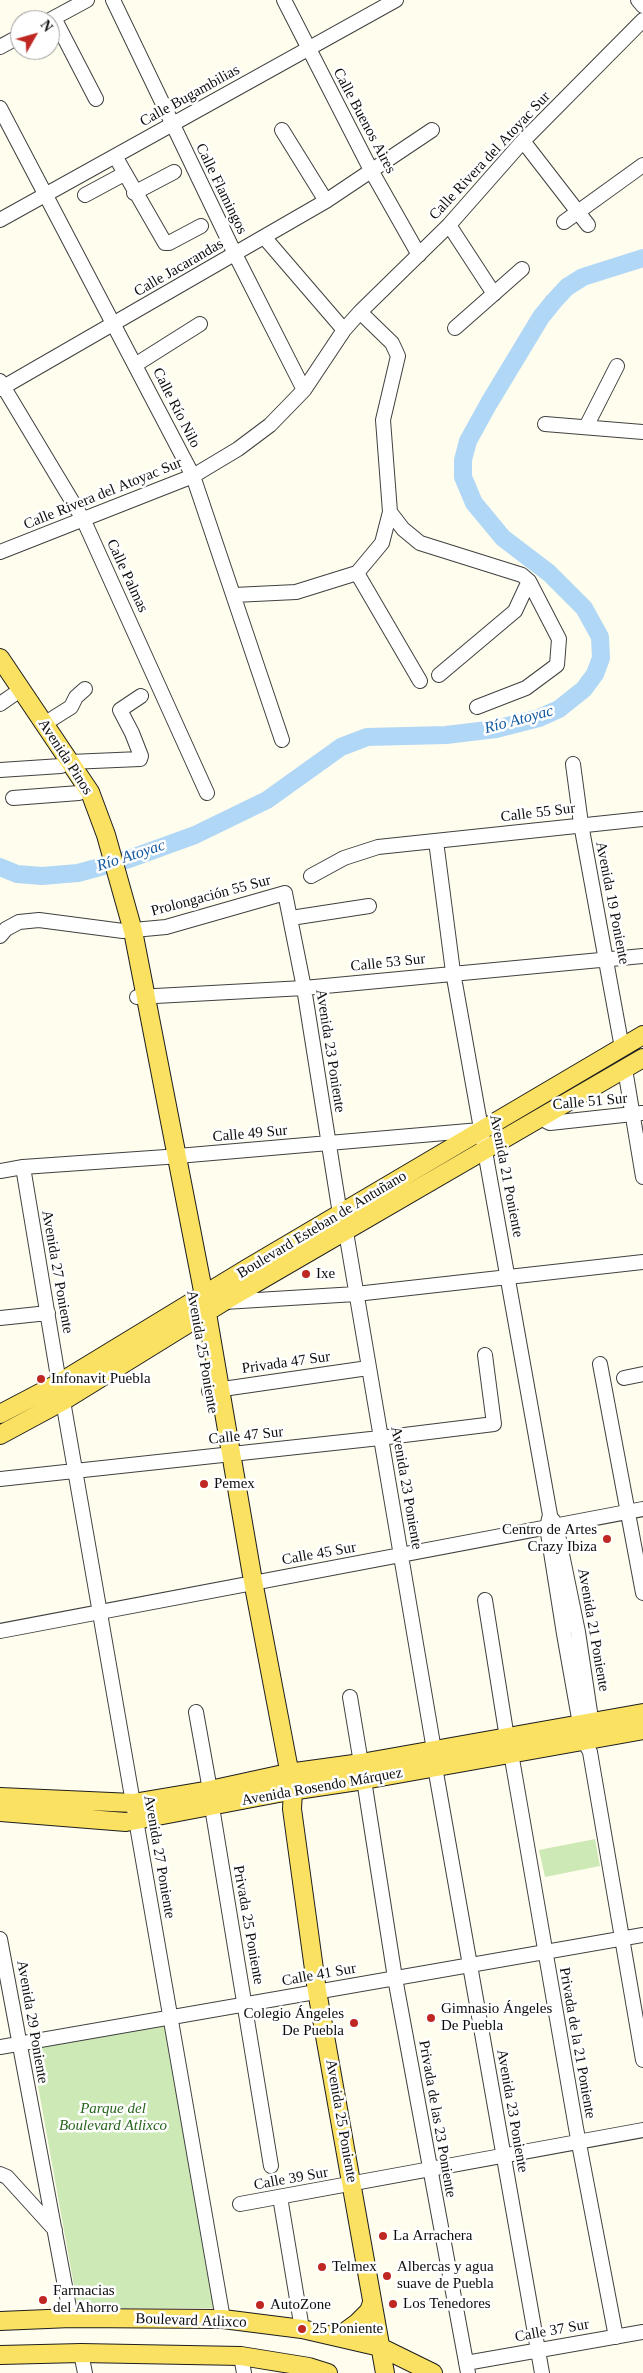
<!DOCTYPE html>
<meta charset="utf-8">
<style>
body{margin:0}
#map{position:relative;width:643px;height:2373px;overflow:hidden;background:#fffded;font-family:"Times New Roman",serif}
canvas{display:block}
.north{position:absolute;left:10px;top:10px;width:50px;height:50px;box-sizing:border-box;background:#fff;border:1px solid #9e9e9e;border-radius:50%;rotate:52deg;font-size:14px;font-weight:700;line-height:20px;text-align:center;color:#0d0d0d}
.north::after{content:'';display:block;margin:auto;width:18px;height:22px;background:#bf2723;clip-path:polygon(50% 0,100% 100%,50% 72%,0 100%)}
</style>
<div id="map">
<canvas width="643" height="2373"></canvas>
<div class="north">N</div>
</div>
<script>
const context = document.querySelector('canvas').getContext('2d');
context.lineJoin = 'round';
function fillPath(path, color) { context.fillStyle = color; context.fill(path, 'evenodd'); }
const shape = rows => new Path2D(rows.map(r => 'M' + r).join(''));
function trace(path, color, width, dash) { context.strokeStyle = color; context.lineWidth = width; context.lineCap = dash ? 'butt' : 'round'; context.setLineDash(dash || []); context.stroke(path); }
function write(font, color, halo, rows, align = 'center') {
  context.font = font + ' "Times New Roman",serif'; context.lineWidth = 5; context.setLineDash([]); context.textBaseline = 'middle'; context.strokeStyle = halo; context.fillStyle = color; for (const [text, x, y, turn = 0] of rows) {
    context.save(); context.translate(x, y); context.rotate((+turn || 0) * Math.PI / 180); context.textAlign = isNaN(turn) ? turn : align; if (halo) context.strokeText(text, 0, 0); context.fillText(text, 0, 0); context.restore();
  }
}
const green = shape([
 [595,1839,600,1866,545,1877,539,1850],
 [166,2024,215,2308,78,2308,31,2047]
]);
const river = shape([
 [0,867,17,874,42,876,78,873,129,859,195,835,267,800,341,747,367,737,446,735,496,729,539,718,559,709,584,689,595,674,601,658,600,637,584,608,549,573,503,538,474,503,463,477,463,460,468,441,489,403,541,317,554,301,567,287,583,277,643,258]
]);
const minor = shape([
 [113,0,235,254,304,390],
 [284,0,372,172,419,255],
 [638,0,643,6],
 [54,18,96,99],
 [50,20,87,0],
 [0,47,20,36],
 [0,108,193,476,282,740],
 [282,130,326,201],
 [523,141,588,225],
 [115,156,165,243,169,243,201,226],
 [134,193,174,172],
 [85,195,124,174],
 [0,220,396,0],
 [564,222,643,165],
 [449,225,494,294],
 [264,237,344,330],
 [455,328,522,269],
 [135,365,200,324],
 [0,381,84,521,207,793],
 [0,389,326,201,432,130],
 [545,424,643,432],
 [586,427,617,366],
 [390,512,403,529,420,543,522,575,529,581,559,639,557,665,526,688,477,707],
 [0,552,193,476,238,449,270,425,304,390,344,330,360,312,449,225,523,141,643,20],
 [357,573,420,681],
 [234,595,296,592,357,573,382,543,390,512,383,420,398,356,392,343,360,312],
 [439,675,515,611,529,581],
 [0,704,13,695],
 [44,724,71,707,76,697,85,689],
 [70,762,140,759,141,756,132,733,120,710,141,696],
 [573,764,581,824,622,1048],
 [0,770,61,766],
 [13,798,79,793],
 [436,841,453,972,550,1515,547,1527,564,1634,580,1724,584,1741,590,1752,643,2060],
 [311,876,344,858,378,847,643,819],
 [291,918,369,906],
 [0,936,6,929,19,922,39,920,123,931,166,927,285,893,304,988,340,1214],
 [137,997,304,988,643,956],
 [625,1069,643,1177],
 [540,1118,550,1123,642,1113],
 [23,1167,59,1383],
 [0,1171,23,1167,166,1157,480,1130],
 [346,1232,434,1750],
 [224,1302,356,1294,643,1262],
 [0,1318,48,1313],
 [600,1364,643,1593],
 [624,1378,643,1374],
 [209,1391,368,1368],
 [63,1401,223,2319],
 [0,1479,380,1438,494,1424,485,1355],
 [553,1520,556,1525,578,1632,593,1732],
 [485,1600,507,1738],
 [0,1631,643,1509],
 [350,1697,361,1763],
 [196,1712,210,1790],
 [511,1753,576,2128,616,2337],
 [435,1767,542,2373],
 [364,1780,395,1978,468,2373],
 [212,1807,271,2166],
 [0,1939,71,2318],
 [0,2047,643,1935],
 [0,2174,7,2177,55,2230],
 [280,2197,302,2329],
 [240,2204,643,2130],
 [81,2353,85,2373],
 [241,2356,244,2373],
 [466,2363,643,2332]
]);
const major = shape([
 [0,658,90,792,106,835,133,931,204,1296,253,1581,293,1791,292,1809,317,1991,385,2373],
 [0,1414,59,1383,248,1268,643,1035],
 [0,1435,63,1401,223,1302,643,1058],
 [0,1797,133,1803,210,1790,288,1773,361,1763,643,1713],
 [0,1812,126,1822,284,1792,364,1780,643,1730],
 [0,2321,71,2318,223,2319,302,2329,380,2347,433,2373],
 [338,2337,357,2323,369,2311,372,2303],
 [0,2355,81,2353,241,2356,309,2367,328,2373]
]);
const markers = [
 [306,1274,5,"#bf2723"],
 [41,1379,5,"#bf2723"],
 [204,1484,5,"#bf2723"],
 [607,1539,5,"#bf2723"],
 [431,2018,5,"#bf2723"],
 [354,2023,5,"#bf2723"],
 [383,2236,5,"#bf2723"],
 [322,2267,5,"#bf2723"],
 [387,2276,5,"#bf2723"],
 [43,2300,5,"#bf2723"],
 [393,2304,5,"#bf2723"],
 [260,2305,5,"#bf2723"],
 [302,2329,5,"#bf2723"]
];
const streetNames = [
 ["Calle Bugambilias",190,96,-29],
 ["Calle Buenos Aires",364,121,62],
 ["Calle Rivera del Atoyac Sur",490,156,-47],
 ["Calle Flamingos",221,189,64],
 ["Calle Jacarandas",179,268,-30],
 ["Calle Río Nilo",176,408,63],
 ["Calle Rivera del Atoyac Sur",103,494,-22],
 ["Calle Palmas",127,576,65],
 ["Avenida Pinos",65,757,57],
 ["Calle 55 Sur",538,813,-7],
 ["Prolongación 55 Sur",211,896,-15],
 ["Avenida 19 Poniente",612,903,79],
 ["Calle 53 Sur",388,963,-6],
 ["Avenida 23 Poniente",330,1051,81],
 ["Calle 51 Sur",590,1102,-5],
 ["Calle 49 Sur",250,1134,-5],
 ["Avenida 21 Poniente",506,1176,79],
 ["Boulevard Esteban de Antuñano",322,1225,-31],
 ["Avenida 27 Poniente",57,1272,80],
 ["Avenida 25 Poniente",202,1352,80],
 ["Privada 47 Sur",286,1363,-8],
 ["Calle 47 Sur",246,1436,-6],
 ["Avenida 23 Poniente",406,1488,80],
 ["Calle 45 Sur",319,1554,-10],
 ["Avenida 21 Poniente",593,1630,80],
 ["Avenida Rosendo Márquez",322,1787,-10],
 ["Avenida 27 Poniente",159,1857,80],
 ["Privada 25 Poniente",248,1925,80],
 ["Calle 41 Sur",319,1975,-10],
 ["Avenida 29 Poniente",32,2022,80],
 ["Privada de la 21 Poniente",577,2043,80],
 ["Avenida 23 Poniente",512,2111,80],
 ["Privada de las 23 Poniente",437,2119,80],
 ["Avenida 25 Poniente",341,2121,80],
 ["Calle 39 Sur",291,2179,-10],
 ["Boulevard Atlixco",191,2321,2],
 ["Calle 37 Sur",552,2331,-10]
];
const poiNames = [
 ["Ixe",316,1274],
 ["Infonavit Puebla",51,1379],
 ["Pemex",214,1484],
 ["Centro de Artes",597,1530,"right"],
 ["Crazy Ibiza",597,1547,"right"],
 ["Gimnasio Ángeles",441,2009],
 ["De Puebla",441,2026],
 ["Colegio Ángeles",344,2014,"right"],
 ["De Puebla",344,2031,"right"],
 ["La Arrachera",393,2236],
 ["Telmex",332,2267],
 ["Albercas y agua",397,2267],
 ["suave de Puebla",397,2284],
 ["Farmacias",53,2291],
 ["del Ahorro",53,2308],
 ["Los Tenedores",403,2304],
 ["AutoZone",270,2305],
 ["25 Poniente",312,2329]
];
const parkNames = [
 ["Parque del",113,2109],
 ["Boulevard Atlixco",113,2126]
];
const waterNames = [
 ["Río Atoyac",519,720,-15],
 ["Río Atoyac",131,856,-18]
];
fillPath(green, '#cdeab6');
trace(river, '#b1d7f7', 18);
trace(minor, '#404040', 16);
trace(major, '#1e1e1e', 20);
trace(minor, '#fff', 14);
trace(major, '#fae161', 18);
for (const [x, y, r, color] of markers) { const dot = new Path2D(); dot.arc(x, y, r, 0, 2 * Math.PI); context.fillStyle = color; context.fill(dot); trace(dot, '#fff', 2); }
write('15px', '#0d0d0d', '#fff', streetNames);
write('15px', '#0d0d0d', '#fff', poiNames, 'left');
write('italic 15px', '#26651c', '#fff', parkNames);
write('italic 16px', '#1459a0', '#fff', waterNames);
</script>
